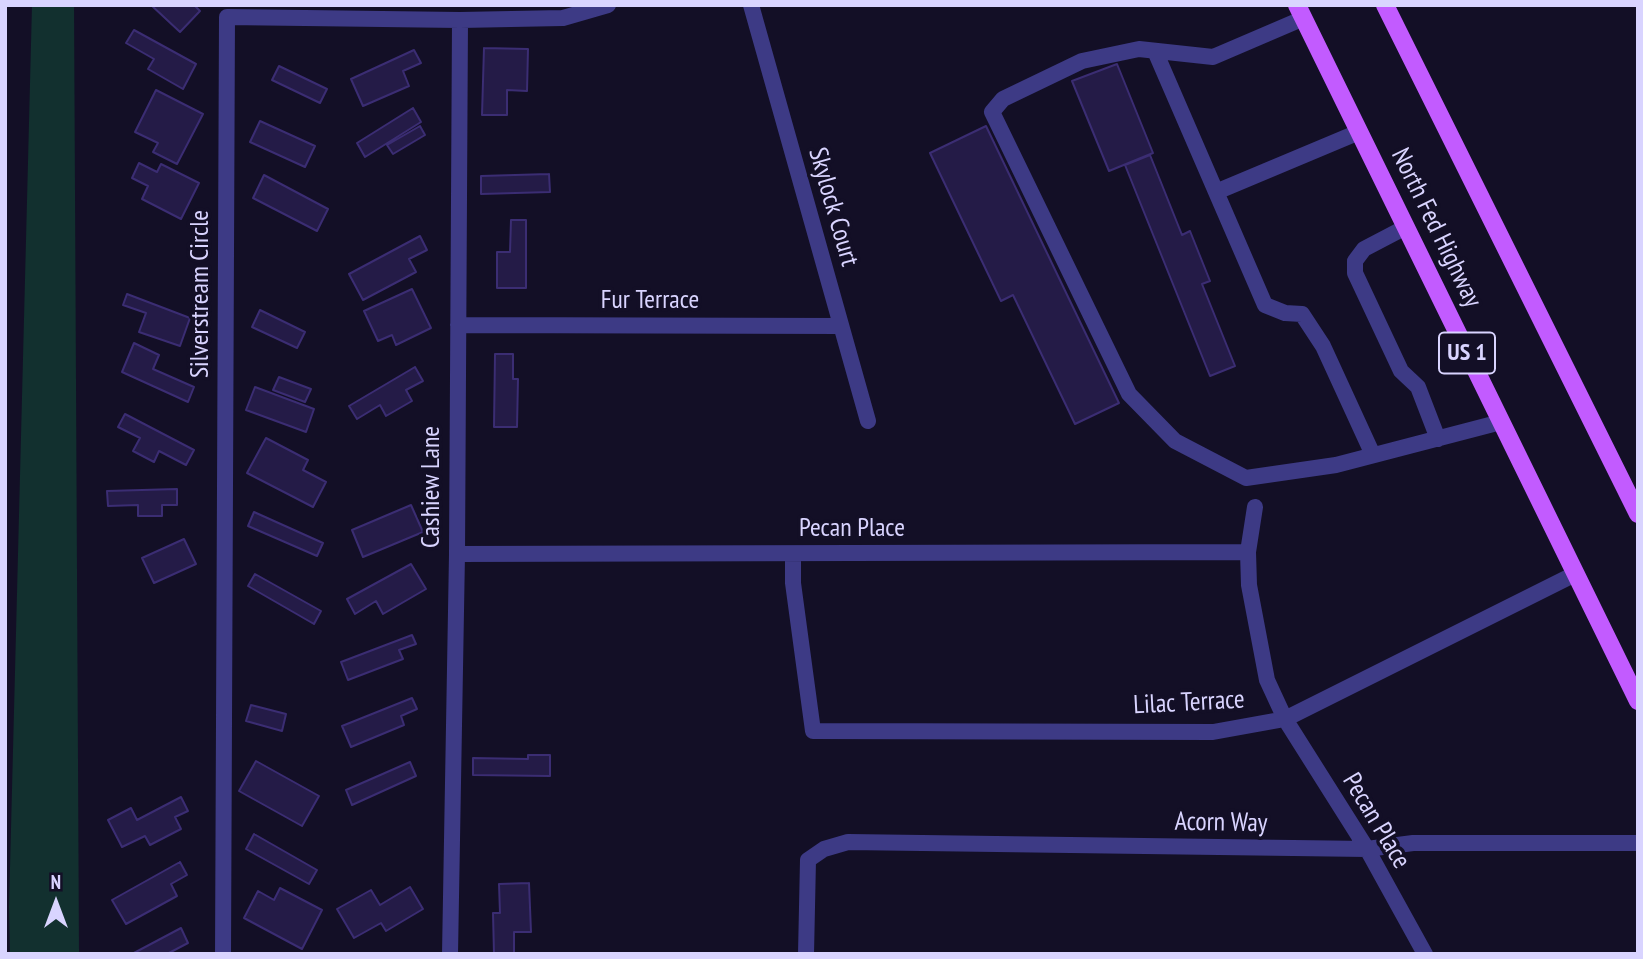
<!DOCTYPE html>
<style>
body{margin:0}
#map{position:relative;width:1643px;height:959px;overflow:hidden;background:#130f26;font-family:"PT Sans Narrow",sans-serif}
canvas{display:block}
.frame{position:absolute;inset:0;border:7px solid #d9d4ff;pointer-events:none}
.north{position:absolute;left:21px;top:868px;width:70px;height:70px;-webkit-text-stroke:5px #130f26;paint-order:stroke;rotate:0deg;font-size:19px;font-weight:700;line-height:28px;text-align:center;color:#d9d4ff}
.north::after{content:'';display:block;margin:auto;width:24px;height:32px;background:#d9d4ff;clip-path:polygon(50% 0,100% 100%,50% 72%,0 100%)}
</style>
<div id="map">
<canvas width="1643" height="959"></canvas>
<div class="frame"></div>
<div class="north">N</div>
</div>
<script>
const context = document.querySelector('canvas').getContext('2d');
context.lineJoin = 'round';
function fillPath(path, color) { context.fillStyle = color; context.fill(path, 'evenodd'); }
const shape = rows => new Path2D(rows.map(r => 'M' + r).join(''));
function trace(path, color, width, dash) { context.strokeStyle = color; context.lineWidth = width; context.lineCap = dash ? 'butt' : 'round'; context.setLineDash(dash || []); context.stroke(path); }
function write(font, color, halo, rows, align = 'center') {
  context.font = font + ' "PT Sans Narrow",sans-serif'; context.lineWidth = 7; context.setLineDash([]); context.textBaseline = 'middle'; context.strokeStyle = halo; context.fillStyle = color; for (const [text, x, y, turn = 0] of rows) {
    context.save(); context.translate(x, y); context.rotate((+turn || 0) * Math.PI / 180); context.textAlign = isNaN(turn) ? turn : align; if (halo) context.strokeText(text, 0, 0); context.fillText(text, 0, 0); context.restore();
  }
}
const green = shape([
 [32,5,74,5,79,954,10,954,9,907]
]);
const building = shape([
 [151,5,194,5,200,11,180,32,151,5],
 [134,30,196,64,183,89,148,69,154,59,126,43,134,30],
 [484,48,528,49,527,91,507,90,507,115,482,115,484,48],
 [414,50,421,63,403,71,409,86,363,106,351,79,414,50],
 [1117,64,1153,153,1109,171,1072,81,1117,64],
 [279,66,327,89,320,103,272,80,279,66],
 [156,90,203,114,177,164,153,152,158,143,135,132,156,90],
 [413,108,421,122,365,157,357,143,413,108],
 [260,121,315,146,305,167,250,142,260,121],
 [420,126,425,135,393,154,387,145,420,126],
 [986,126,1119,403,1075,424,1013,295,1001,301,930,153,986,126],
 [1150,155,1182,235,1190,231,1210,281,1202,284,1235,366,1210,376,1125,165,1150,155],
 [139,163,157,172,161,164,199,183,181,219,142,199,148,186,132,178,139,163],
 [549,174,550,192,481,194,481,176,549,174],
 [264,175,328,209,317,231,253,198,264,175],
 [511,220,526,220,526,288,497,288,497,252,510,252,511,220],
 [420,236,427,250,409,259,416,272,363,300,349,274,420,236],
 [412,289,431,328,396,345,392,335,378,341,364,311,412,289],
 [127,294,190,318,180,346,139,332,146,313,123,305,127,294],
 [260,310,305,332,297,348,252,327,260,310],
 [134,343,159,355,153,369,194,387,188,402,122,372,134,343],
 [495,354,513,354,513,379,518,379,517,427,494,427,495,354],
 [415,367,423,381,406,390,412,401,386,416,380,405,357,419,349,406,415,367],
 [279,377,311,389,305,402,273,390,279,377],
 [255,387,314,409,306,432,246,410,255,387],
 [125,414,194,450,186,465,159,451,154,462,133,451,140,438,118,427,125,414],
 [266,438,308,460,303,470,326,482,313,507,247,473,266,438],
 [177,489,177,505,162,505,162,516,138,516,138,505,108,506,107,491,177,489],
 [411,505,423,532,363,557,352,530,411,505],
 [254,512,323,543,317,556,248,526,254,512],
 [184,539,196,564,154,583,142,558,184,539],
 [411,564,426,589,383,614,376,601,355,614,347,599,411,564],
 [255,574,321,611,314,624,248,586,255,574],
 [412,635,416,644,399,650,403,659,348,680,341,662,412,635],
 [412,698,417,709,401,716,404,725,351,747,342,726,412,698],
 [251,705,286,714,282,731,246,721,251,705],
 [528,755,550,755,550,776,473,775,473,758,528,759,528,755],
 [256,761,319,796,302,826,239,791,256,761],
 [410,762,416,776,352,805,346,790,410,762],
 [181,797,188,811,175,817,181,829,150,845,145,836,122,847,108,820,131,808,137,820,181,797],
 [254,834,317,870,309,884,246,849,254,834],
 [180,862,187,875,171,884,177,896,126,924,112,900,180,862],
 [529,883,531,932,514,932,514,954,494,954,493,913,500,913,499,884,529,883],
 [410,887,423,909,386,931,381,923,354,938,337,909,371,890,380,905,410,887],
 [280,888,322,910,302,949,244,918,258,891,274,900,280,888],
 [181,928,188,943,167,954,132,954,181,928]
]);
const lane = shape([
 [751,5,868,421],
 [1304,18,1213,57,1139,49,1082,61,1003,99,992,112,1129,394,1175,441,1246,478,1336,465,1501,422],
 [1155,51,1265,305,1285,313,1302,314,1323,346,1373,455],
 [1216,192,1359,132],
 [1406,227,1364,249,1355,261,1355,273,1401,371,1418,387,1438,439],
 [458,325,841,326],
 [1255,507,1248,552,1249,585,1267,680,1285,719,1367,849,1425,954],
 [457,554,1248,552],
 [793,554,793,583,813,731,1213,732,1285,719,1575,574],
 [223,954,227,17,460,20,563,18,608,5],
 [450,954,457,554,460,20],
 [806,954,808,860,824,849,848,842,1367,849,1413,843,1638,843]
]);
const primary = shape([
 [1297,5,1638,701],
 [1385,5,1638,514]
]);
const shields = [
 [1467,353,56]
];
const shieldNames = [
 ["US 1",1467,353]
];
const streetNames = [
 ["Skylock Court",833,207,74],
 ["North Fed Highway",1436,228,64],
 ["Silverstream Circle",201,294,-90],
 ["Fur Terrace",650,301],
 ["Cashiew Lane",432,487,-90],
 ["Pecan Place",852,529],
 ["Lilac Terrace",1189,703,-3],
 ["Pecan Place",1376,821,59],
 ["Acorn Way",1221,823,1]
];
fillPath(green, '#12302f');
fillPath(building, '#241b47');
trace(building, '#3b2d73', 2);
trace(lane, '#3d3a85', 16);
trace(primary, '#c25bff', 18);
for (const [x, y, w] of shields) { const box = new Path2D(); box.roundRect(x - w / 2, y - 20.5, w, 41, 5); context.fillStyle = '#130f26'; context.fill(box); trace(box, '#d9d4ff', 2); }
write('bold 24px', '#d9d4ff', null, shieldNames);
write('26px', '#d9d4ff', '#130f26', streetNames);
</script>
